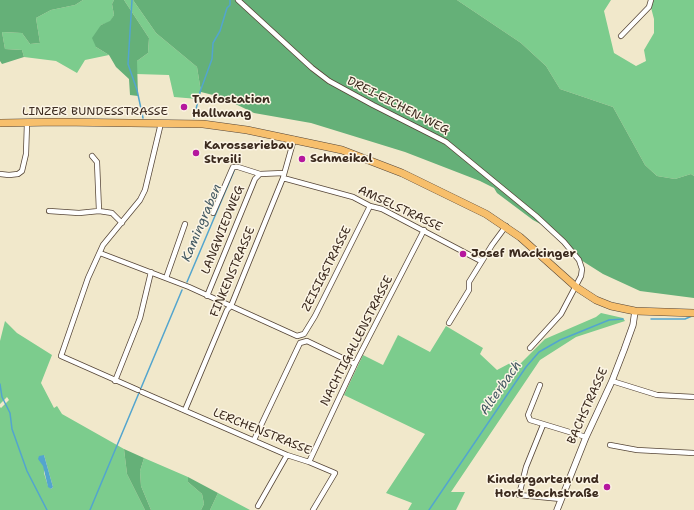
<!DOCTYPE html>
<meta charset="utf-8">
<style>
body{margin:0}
canvas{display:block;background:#f1e8cb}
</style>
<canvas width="694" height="510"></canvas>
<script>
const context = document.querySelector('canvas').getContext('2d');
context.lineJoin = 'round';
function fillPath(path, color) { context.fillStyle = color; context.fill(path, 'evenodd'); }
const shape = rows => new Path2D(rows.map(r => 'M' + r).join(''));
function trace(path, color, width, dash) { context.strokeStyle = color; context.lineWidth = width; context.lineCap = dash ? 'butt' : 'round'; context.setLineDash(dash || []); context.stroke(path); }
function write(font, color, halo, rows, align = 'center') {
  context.font = font + ' "Shantell Sans",sans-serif'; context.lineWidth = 3; context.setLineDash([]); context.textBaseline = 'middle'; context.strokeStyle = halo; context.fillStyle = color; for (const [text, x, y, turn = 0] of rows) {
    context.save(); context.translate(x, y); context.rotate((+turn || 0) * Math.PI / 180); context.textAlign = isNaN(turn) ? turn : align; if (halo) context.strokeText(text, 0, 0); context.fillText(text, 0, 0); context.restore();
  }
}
const green = shape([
 [83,0,114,0,112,4,114,15,110,22,101,25,96,47,109,55,85,60,77,73,56,61,24,57,22,50,5,49,2,32,22,33,30,44,40,43,36,18,51,10,75,5],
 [124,0,133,0,156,33,197,67,201,92,198,99,174,97,169,75,136,74,137,61,148,53,149,38],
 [457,0,611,0,604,11,614,53,636,66,646,61,644,50,654,33,654,19,649,0,694,0,694,176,691,174,675,179,657,176,645,165,613,107,560,89,546,66,521,43],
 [601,313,623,318,625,321,576,337,540,360,451,492,465,492,456,510,408,510,412,503,386,493,425,434,344,395,363,355,383,365,398,335,430,352,446,326,483,348,480,354,497,370,516,360,520,364,545,339,596,317],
 [5,321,17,333,52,355,41,383,54,408,57,406,62,414,124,449,127,474,145,510,0,510,0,407,1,408,9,400,7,397,0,404,0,341],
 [44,455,53,487,51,489,48,486,44,473],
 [144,458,188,477,188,482,202,494,204,504,201,510,151,510,141,486,140,471],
 [218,493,250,510,210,510]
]);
const forest = shape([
 [0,0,83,0,75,5,51,10,36,18,40,43,30,44,22,33,2,32,5,49,22,50,24,57,2,64,0,61],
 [114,0,124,0,149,38,148,53,137,61,138,96,130,95,129,79,116,67,109,55,96,47,92,38,101,25,110,21,114,15,112,4],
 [133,0,457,0,521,43,546,66,560,89,613,107,645,165,657,176,675,179,691,174,694,176,694,298,640,291,603,274,573,255,546,227,533,220,497,193,494,188,480,181,405,152,350,135,311,123,254,113,221,97,201,92,197,67,156,33],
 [124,449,144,458,140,471,141,486,151,510,145,510,127,474],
 [188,477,218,493,210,510,201,510,204,504,202,494,188,482]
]);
const water = shape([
 [44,455,53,487,51,489,48,487,43,466,38,459,39,456]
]);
const stream = shape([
 [132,0,128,64,137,90,143,118],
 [194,118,200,92,212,59,213,43,220,31,227,8,230,5,230,0],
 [187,282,234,171],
 [651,319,685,319,692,316],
 [0,384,2,397,10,413,12,429,27,471,47,510],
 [90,510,182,290],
 [429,510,526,367,539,352,560,340,609,320,623,319]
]);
const minor = shape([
 [238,0,312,68,329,81,373,105,446,142,536,216,564,242,579,260,582,269,581,276,561,314,530,348],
 [621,36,649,7,651,0],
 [92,156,97,162,99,211],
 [0,174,9,175,18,174,22,171,26,154,27,123],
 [283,178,353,197,370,206,382,209,481,261],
 [49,211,79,213,99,211,112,213,122,223],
 [213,213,233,167,238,167,260,174],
 [100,253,189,287,297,336,304,334,315,316,370,206],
 [166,278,185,224],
 [207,296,255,179,260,174,284,173],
 [449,323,469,290,469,282,492,245,506,226],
 [115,381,140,318,151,272],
 [612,381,657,395,694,397],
 [540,385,528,415,530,420,586,437],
 [138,390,61,356,88,278,103,245,140,200,145,190,161,123],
 [142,392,287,455,309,462,335,473,313,510],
 [185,410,227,310,231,306,283,178,294,139],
 [543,425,526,467,519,495,561,499],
 [254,440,300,343,307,341,355,364],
 [610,445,637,450,694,453],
 [309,462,355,364,424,230],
 [258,506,287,455]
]);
const tertiary = shape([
 [557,510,586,437,612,381,624,350,633,325,635,311]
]);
const primary = shape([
 [0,123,58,122,203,124,247,130,342,150,402,173,486,214,520,237,576,287,596,300,611,306,635,311,694,313]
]);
const markers = [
 [184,107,4,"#b5179e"],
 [196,153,4,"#b5179e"],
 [302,159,4,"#b5179e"],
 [463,254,4,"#b5179e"],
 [607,487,4,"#b5179e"]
];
const poiNames = [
 ["Trafostation",192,100],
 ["Hallwang",192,114],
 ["Karosseriebau",204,146],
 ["Streili",204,160],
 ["Schmeikal",310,159],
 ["Josef Mackinger",471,254],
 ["Kindergarten und",599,480,"right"],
 ["Hort Bachstraße",599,494,"right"]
];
const streetNames = [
 ["DREI-EICHEN-WEG",398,106,27],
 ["LINZER BUNDESSTRASSE",95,112],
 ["AMSELSTRASSE",400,209,25],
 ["LANGWIEDWEG",223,230,-68],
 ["ZEISIGSTRASSE",327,269,-63],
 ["FINKENSTRASSE",233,272,-67],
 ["NACHTIGALLENSTRASSE",357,341,-63],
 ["BACHSTRASSE",588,406,-66],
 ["LERCHENSTRASSE",262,432,22]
];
const waterNames = [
 ["Kamingraben",202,223,-67],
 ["Alterbach",501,388,-55]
];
fillPath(green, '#7ccc8d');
fillPath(forest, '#65b078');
fillPath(water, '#53a5ce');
trace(stream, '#53a5ce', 1.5);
trace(minor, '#564638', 6);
trace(tertiary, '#564638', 7);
trace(primary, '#564638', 8);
trace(minor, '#fff', 4.5);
trace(tertiary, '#fff', 5.5);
trace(primary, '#f7bf6c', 7);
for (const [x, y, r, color] of markers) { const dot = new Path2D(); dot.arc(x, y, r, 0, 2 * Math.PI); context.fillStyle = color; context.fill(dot); trace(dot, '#fcf5e5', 1.5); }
write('bold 12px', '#3b2a1e', '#fcf5e5', poiNames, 'left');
write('12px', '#3b2a1e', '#fcf5e5', streetNames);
write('italic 13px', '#455b64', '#fcf5e5', waterNames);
</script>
